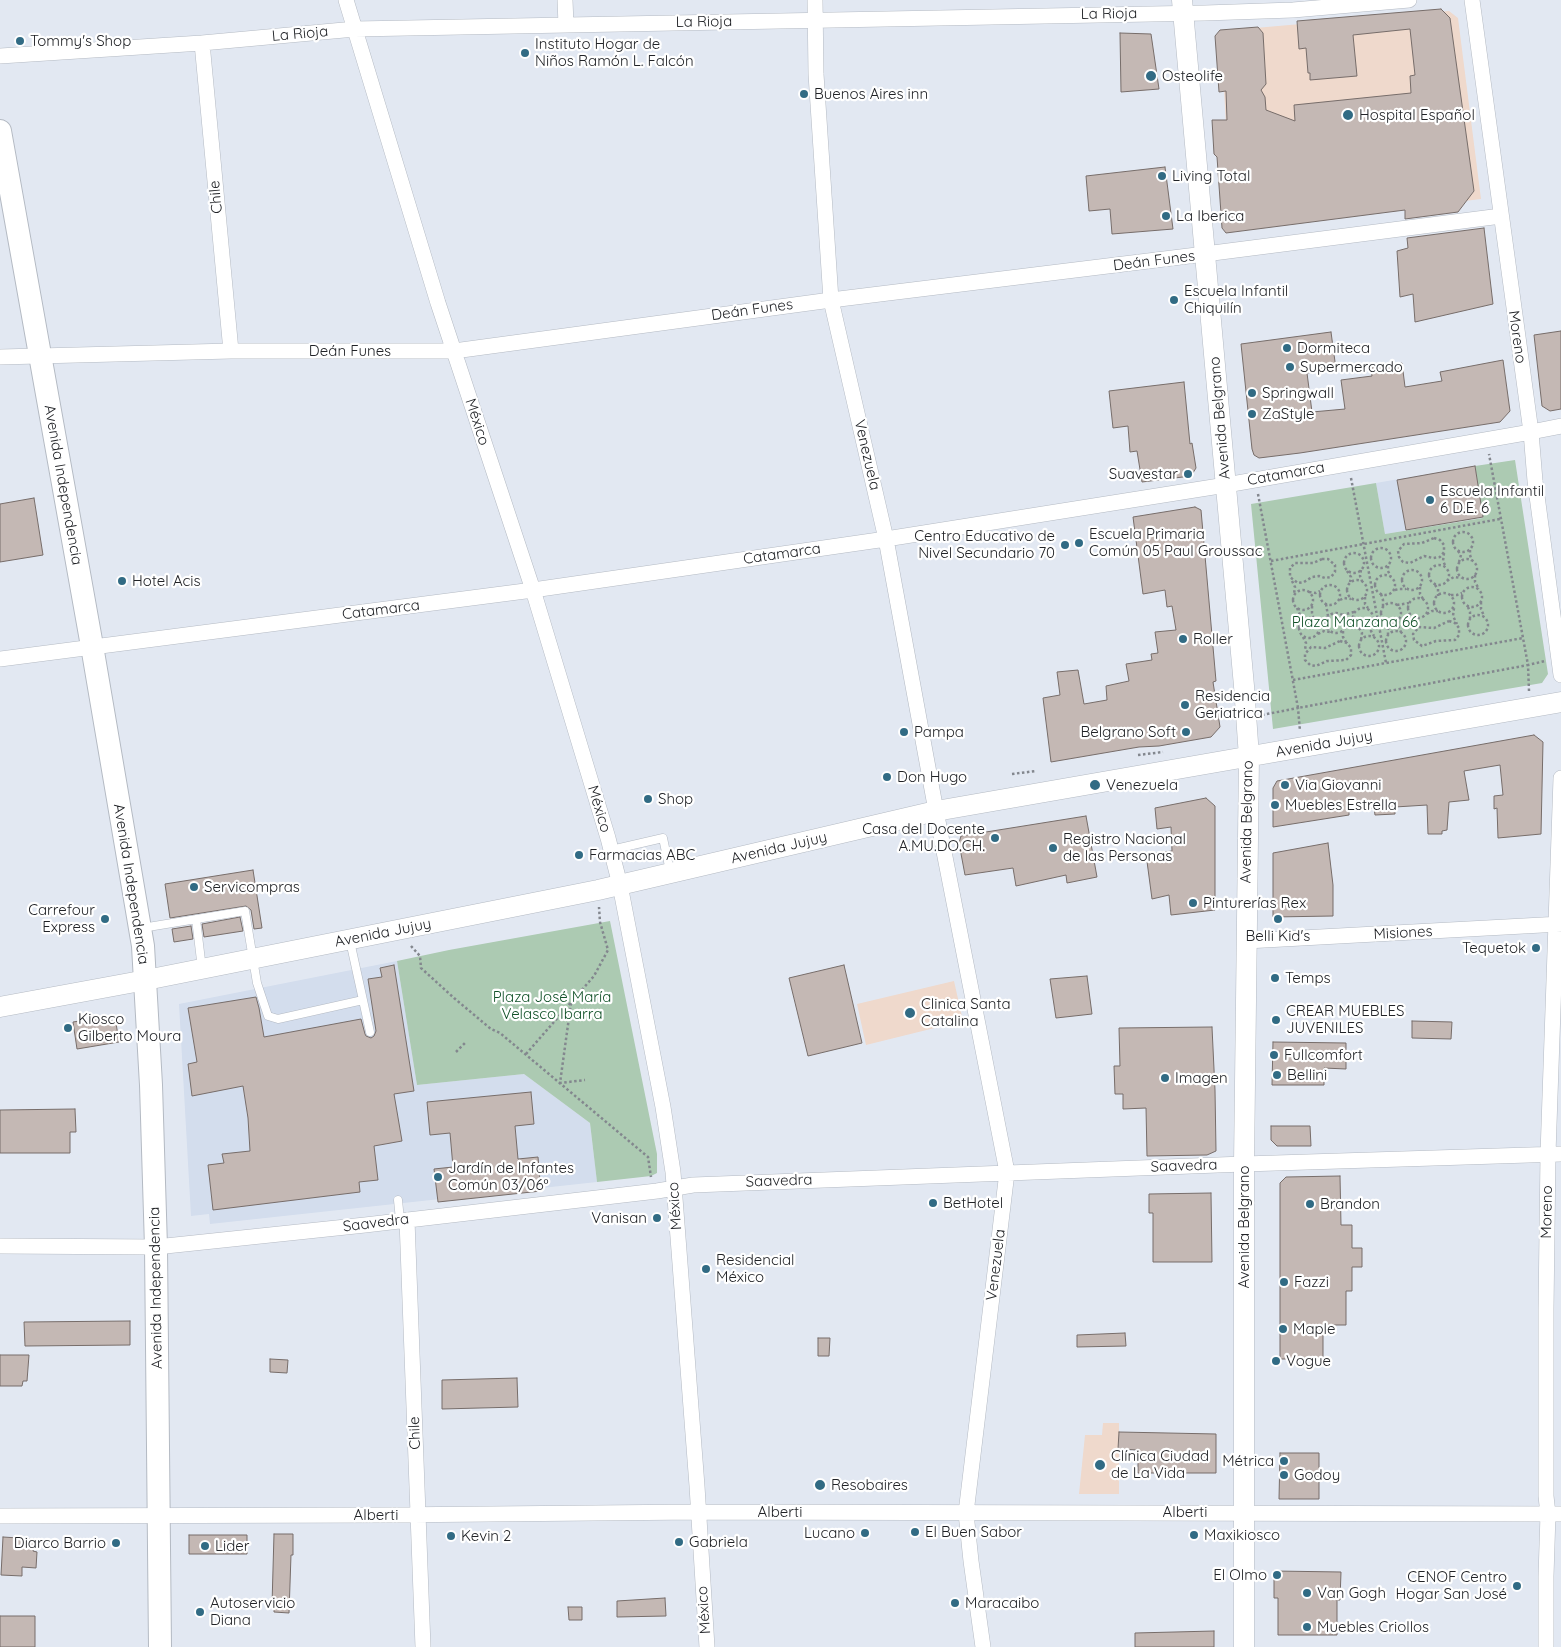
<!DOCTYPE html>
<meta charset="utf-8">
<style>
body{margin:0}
canvas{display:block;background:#e2e8f2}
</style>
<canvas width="1561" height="1647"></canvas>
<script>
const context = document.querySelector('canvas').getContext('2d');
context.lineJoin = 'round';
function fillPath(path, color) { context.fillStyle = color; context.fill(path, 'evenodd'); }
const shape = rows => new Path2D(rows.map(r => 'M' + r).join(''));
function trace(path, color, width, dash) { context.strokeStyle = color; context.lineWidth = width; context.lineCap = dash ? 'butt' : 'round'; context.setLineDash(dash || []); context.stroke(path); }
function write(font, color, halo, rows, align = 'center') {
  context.font = font + ' Quicksand,sans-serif'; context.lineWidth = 4.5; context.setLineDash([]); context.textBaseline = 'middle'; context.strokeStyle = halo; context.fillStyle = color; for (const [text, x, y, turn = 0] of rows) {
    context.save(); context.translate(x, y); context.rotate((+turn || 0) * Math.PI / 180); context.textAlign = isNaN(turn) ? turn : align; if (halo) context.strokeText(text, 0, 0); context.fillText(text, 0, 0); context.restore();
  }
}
const commercial = shape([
 [1449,11,1458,18,1481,199,1236,229,1231,223,1221,31],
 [954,981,963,1021,866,1045,857,1004],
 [1103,1423,1119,1423,1119,1494,1079,1494,1085,1435,1102,1435]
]);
const built = shape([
 [1475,466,1483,517,1385,534,1376,483],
 [397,961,417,1085,524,1074,590,1123,597,1182,210,1224,209,1214,191,1216,179,1004]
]);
const green = shape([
 [1515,460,1548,674,1542,683,1273,729,1251,504,1376,483,1385,534,1483,518,1475,466],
 [610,921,657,1154,657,1173,651,1176,597,1182,590,1123,524,1074,417,1085,397,961,449,950]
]);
const building = shape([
 [1441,9,1450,18,1474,191,1458,212,1405,219,1405,210,1226,233,1222,228,1217,157,1214,154,1212,120,1227,120,1226,91,1219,92,1215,36,1220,30,1258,27,1263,33,1266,84,1261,90,1265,97,1266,110,1295,121,1294,105,1411,93,1410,76,1415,75,1410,29,1353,35,1357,76,1310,80,1310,73,1308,73,1306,48,1299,49,1297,21,1441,9],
 [1120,33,1151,34,1159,89,1121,92,1120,33],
 [1165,167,1173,229,1112,234,1110,209,1089,211,1086,176,1165,167],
 [1484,228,1493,304,1415,322,1413,294,1400,297,1397,251,1408,248,1407,238,1484,228],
 [1561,331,1561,409,1550,411,1542,406,1534,335,1561,331],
 [1331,332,1336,369,1307,373,1312,412,1345,409,1341,380,1372,376,1371,368,1402,363,1405,387,1442,381,1440,372,1503,360,1510,411,1500,422,1300,453,1259,458,1254,455,1252,449,1241,344,1331,332],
 [1184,382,1190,444,1192,443,1196,468,1191,476,1142,482,1137,451,1130,452,1128,426,1113,428,1109,391,1184,382],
 [1475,466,1483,517,1406,530,1397,480,1475,466],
 [34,498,43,555,0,562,0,504,34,498],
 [1195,507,1201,510,1216,681,1213,682,1220,727,1211,737,1159,746,1139,747,1051,762,1043,698,1060,695,1057,672,1078,670,1084,704,1107,700,1106,686,1129,681,1126,664,1152,660,1151,654,1158,653,1155,632,1176,630,1172,606,1167,607,1165,590,1143,594,1133,517,1195,507],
 [1534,735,1543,742,1541,834,1498,838,1497,808,1494,809,1494,796,1503,795,1500,765,1464,771,1469,800,1449,802,1447,830,1442,831,1442,834,1428,834,1427,805,1395,807,1395,814,1375,815,1374,808,1349,810,1349,815,1273,827,1273,788,1277,781,1534,735],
 [1206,798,1215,806,1215,910,1171,915,1169,895,1152,899,1146,854,1172,851,1171,827,1157,829,1155,808,1206,798],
 [1086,816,1097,877,1067,883,1066,875,1016,886,1013,868,965,875,959,843,961,836,1086,816],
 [1328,843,1333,885,1333,916,1273,917,1273,853,1328,843],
 [253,870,262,928,254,929,251,910,246,906,170,918,165,884,253,870],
 [240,917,243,931,204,937,202,924,240,917],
 [191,926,193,939,174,942,172,929,191,926],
 [394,965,414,1091,394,1094,402,1141,374,1146,378,1180,359,1182,360,1192,213,1210,208,1165,224,1163,222,1154,250,1151,248,1118,243,1086,192,1096,188,1064,197,1062,188,1008,256,997,259,1008,264,1037,361,1019,365,1034,366,1036,371,1038,374,1036,376,1031,368,979,382,977,380,968,394,965],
 [844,965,862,1043,808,1056,789,978,844,965],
 [1087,976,1092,1014,1056,1018,1050,979,1087,976],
 [104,1017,116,1023,119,1042,77,1049,73,1022,104,1017],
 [1412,1021,1452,1022,1451,1039,1412,1038,1412,1021],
 [1212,1027,1215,1090,1216,1151,1207,1155,1147,1156,1146,1108,1123,1109,1123,1094,1115,1094,1114,1066,1120,1066,1119,1028,1212,1027],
 [1273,1042,1346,1043,1346,1069,1324,1068,1324,1085,1272,1085,1273,1042],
 [531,1092,534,1124,515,1126,518,1159,538,1157,541,1191,438,1202,434,1169,453,1167,450,1133,430,1135,427,1102,531,1092],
 [75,1109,76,1132,70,1132,70,1153,0,1153,0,1110,75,1109],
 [1271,1126,1310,1126,1311,1146,1277,1146,1271,1140,1271,1126],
 [1340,1176,1341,1225,1352,1225,1352,1248,1362,1248,1362,1267,1352,1267,1352,1291,1346,1291,1346,1325,1323,1325,1323,1359,1280,1359,1280,1183,1286,1177,1340,1176],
 [1211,1193,1212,1262,1153,1262,1153,1213,1149,1213,1149,1194,1211,1193],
 [130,1321,130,1345,25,1346,24,1322,130,1321],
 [1125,1333,1126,1346,1077,1347,1077,1335,1125,1333],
 [818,1338,830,1338,829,1356,818,1356,818,1338],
 [0,1355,29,1355,27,1381,23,1381,22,1386,0,1386,0,1355],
 [270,1359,288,1360,287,1373,270,1372,270,1359],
 [517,1378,518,1407,442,1409,442,1380,517,1378],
 [1119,1432,1216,1434,1216,1473,1138,1473,1138,1450,1118,1449,1119,1432],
 [1280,1453,1319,1453,1319,1499,1279,1499,1280,1453],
 [274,1534,293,1534,293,1555,291,1555,289,1613,274,1612,274,1605,272,1605,274,1534],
 [189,1535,247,1535,247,1554,189,1554,189,1535],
 [3,1537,34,1539,33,1551,37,1552,36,1568,22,1567,22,1576,1,1575,3,1537],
 [1274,1571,1341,1572,1340,1600,1337,1600,1337,1635,1278,1635,1278,1598,1274,1598,1274,1571],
 [665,1598,666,1616,617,1617,617,1601,665,1598],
 [568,1607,582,1607,582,1620,569,1620,568,1607],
 [0,1616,35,1616,35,1647,0,1647,0,1616],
 [1214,1631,1214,1647,1135,1647,1135,1633,1214,1631]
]);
const path = shape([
 [1351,478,1386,663],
 [1258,494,1298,708,1528,665,1489,454],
 '1453 542a10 10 0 1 1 20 0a10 10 0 1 1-20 0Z',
 [1434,538,1440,540,1444,545,1444,552,1440,557,1433,558,1424,556,1410,563,1403,562,1399,557,1398,551,1404,544,1422,543,1434,538],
 '1371 558a10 10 0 1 1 20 0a10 10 0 1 1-20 0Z',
 [1470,550,1470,555,1472,561],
 [1458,551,1461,555,1459,562],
 [1444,553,1443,561,1446,567],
 '1344 563a10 10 0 1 1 20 0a10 10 0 1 1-20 0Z',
 [1322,559,1328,559,1335,565,1335,572,1331,577,1325,578,1319,576,1312,577,1304,582,1298,583,1290,577,1290,568,1295,563,1313,563,1322,559],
 '1457 569a10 10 0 1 1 20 0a10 10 0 1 1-20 0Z',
 [1271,561,1500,519],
 '1429 575a10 10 0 1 1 20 0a10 10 0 1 1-20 0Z',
 [1388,566,1388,571,1391,577],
 [1361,570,1360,576,1362,581],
 '1402 580a10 10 0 1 1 20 0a10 10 0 1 1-20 0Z',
 [1347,571,1351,577,1350,582],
 [1475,575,1475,582,1479,589],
 '1375 585a10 10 0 1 1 20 0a10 10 0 1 1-20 0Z',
 '1347 590a10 10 0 1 1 20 0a10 10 0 1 1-20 0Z',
 [1292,581,1295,587,1294,594],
 [1447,581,1454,577,1461,578],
 [1435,585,1438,589,1438,596],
 '1320 595a10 10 0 1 1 20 0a10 10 0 1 1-20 0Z',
 [1420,587,1420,594,1423,599],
 '1462 597a10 10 0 1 1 20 0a10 10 0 1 1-20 0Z',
 [1395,590,1399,589,1406,589],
 '1293 600a10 10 0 1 1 20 0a10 10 0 1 1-20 0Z',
 [1309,592,1316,593,1320,591],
 '1434 603a10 10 0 1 1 20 0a10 10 0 1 1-20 0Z',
 [1381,594,1383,600,1383,607],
 [1451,595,1457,595,1462,593],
 [1365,597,1365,604,1368,608],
 '1408 608a10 10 0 1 1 20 0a10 10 0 1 1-20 0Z',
 [1340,600,1344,598,1351,599],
 [1481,602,1481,609,1484,616],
 '1381 613a10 10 0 1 1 20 0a10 10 0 1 1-20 0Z',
 [1326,604,1328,616],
 [1397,605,1409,603],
 [1312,606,1312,613,1314,620],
 [1468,607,1470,612,1470,618],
 [1297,608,1300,615,1300,622],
 [1454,608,1453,616,1457,624],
 '1353 618a10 10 0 1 1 20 0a10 10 0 1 1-20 0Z',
 '1326 623a10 10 0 1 1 20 0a10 10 0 1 1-20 0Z',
 [1427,614,1432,611,1438,611],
 [1342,615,1354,612],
 '1468 625a10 10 0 1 1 20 0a10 10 0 1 1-20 0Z',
 '1299 628a10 10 0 1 1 20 0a10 10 0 1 1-20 0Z',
 [1398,621,1398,626,1401,632],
 [1449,621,1455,623,1459,628,1459,635,1455,640,1436,641,1422,646,1414,640,1413,634,1419,627,1434,628,1449,621],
 [1386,623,1388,627,1388,634],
 [1371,625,1371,631,1374,636],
 [1359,628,1362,633,1361,640],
 [1343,631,1343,637,1346,642],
 '1386 641a10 10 0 1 1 20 0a10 10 0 1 1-20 0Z',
 [1318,634,1324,631,1330,632],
 '1359 646a10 10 0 1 1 20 0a10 10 0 1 1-20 0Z',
 [1303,637,1306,643,1305,650],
 [1340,641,1347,643,1351,648,1351,655,1346,660,1327,661,1316,666,1310,665,1305,660,1305,654,1311,647,1325,648,1340,641],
 [1293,680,1523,638],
 [1529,691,1528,665,1545,661],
 [1262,715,1298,708,1300,731],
 [1138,755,1163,752],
 [1012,774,1036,771],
 [411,946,420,956,421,968,454,998,491,1029,500,1033,648,1157,651,1177],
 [571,1003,560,1083,585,1080],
 [456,1052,466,1042],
 [526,1054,594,976,608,950,600,922,599,907]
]);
const lane = shape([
 [611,850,663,838,670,871],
 [196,919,202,969],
 [142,928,245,911,257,983,268,1016,278,1019,363,1000],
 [350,941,370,1032],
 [398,1200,400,1220]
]);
const street = shape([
 [346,0,438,303,533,590,608,838,620,885,663,1107,673,1172,697,1486,707,1647],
 [565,0,566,25],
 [815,0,816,74,831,300,886,539,936,811,1007,1172,966,1513,971,1561,983,1647],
 [1472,0,1531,432,1535,481,1561,675],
 [202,43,231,351],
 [0,56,202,43,355,29,1205,13,1293,10,1409,0],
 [0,357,231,351,454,351,831,300,1205,254,1501,216],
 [0,659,533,590,886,539,1226,485,1531,432,1561,426],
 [1246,941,1561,924],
 [407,1220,423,1647],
 [0,1246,156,1247,365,1225,657,1191,693,1185,1244,1164,1561,1154],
 [0,1516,387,1515,698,1512,1561,1514],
 [1546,1647,1546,1576,1548,1514,1546,1496,1546,1309,1548,1154,1561,778]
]);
const secondary = shape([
 [1182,0,1244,686,1249,757,1244,1164,1244,1647],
 [0,1007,146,980,598,890,936,811,1561,702]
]);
const primary = shape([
 [0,131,92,646,143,946,151,1085,156,1247,160,1647]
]);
const markers = [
 [20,41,5,"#316b84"],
 [525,53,5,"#316b84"],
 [1151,76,6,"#316b84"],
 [804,94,5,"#316b84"],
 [1348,115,6,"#316b84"],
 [1162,176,5,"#316b84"],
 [1166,216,5,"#316b84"],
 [1174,300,5,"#316b84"],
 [1287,348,5,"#316b84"],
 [1290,367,5,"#316b84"],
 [1252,393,5,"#316b84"],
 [1252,414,5,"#316b84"],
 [1188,474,5,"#316b84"],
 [1430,500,5,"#316b84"],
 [1079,543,5,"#316b84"],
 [1065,545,5,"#316b84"],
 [122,581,5,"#316b84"],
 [1183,639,5,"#316b84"],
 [1185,705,5,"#316b84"],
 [904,732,5,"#316b84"],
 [1186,732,5,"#316b84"],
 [887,777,5,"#316b84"],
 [1095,785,6,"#316b84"],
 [1285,785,5,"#316b84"],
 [648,799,5,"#316b84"],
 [1275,805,5,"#316b84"],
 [995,838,5,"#316b84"],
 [1053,848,5,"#316b84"],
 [579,855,5,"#316b84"],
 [194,887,5,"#316b84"],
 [1193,903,5,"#316b84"],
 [105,919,5,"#316b84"],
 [1278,919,5,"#316b84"],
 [1536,948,5,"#316b84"],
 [1275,978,5,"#316b84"],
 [910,1013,6,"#316b84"],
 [1276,1020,5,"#316b84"],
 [68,1028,5,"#316b84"],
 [1274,1055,5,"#316b84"],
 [1277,1075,5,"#316b84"],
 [1165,1078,5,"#316b84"],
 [438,1177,5,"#316b84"],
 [933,1203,5,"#316b84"],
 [1310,1204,5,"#316b84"],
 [657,1218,5,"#316b84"],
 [706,1269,5,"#316b84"],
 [1284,1282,5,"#316b84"],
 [1283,1329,5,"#316b84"],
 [1276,1361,5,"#316b84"],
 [1284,1461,5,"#316b84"],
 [1100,1465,6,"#316b84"],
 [1284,1475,5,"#316b84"],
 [820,1485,6,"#316b84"],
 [915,1532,5,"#316b84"],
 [865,1533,5,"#316b84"],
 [1194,1535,5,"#316b84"],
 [451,1536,5,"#316b84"],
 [679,1542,5,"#316b84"],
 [116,1543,5,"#316b84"],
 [205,1546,5,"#316b84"],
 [1277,1575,5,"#316b84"],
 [1517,1586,5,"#316b84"],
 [1307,1593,5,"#316b84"],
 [955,1603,5,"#316b84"],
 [200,1612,5,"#316b84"],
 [1307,1627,5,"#316b84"]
];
const streetNames = [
 ["La Rioja",1109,14,-1],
 ["La Rioja",704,22,-1],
 ["La Rioja",300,34,-5],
 ["Chile",216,197,-95],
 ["Deán Funes",1154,261,-7],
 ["Deán Funes",752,310,-8],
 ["Moreno",1517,337,82],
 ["Deán Funes",350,351],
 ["Avenida Belgrano",1220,418,-95],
 ["México",477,422,72],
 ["Venezuela",867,455,77],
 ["Catamarca",1286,474,-10],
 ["Avenida Independencia",63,485,80],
 ["Catamarca",782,554,-8],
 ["Catamarca",381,610,-7],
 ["Avenida Jujuy",1324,744,-10],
 ["México",599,809,73],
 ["Avenida Belgrano",1247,822,-89],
 ["Avenida Jujuy",779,848,-13],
 ["Avenida Independencia",131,884,81],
 ["Avenida Jujuy",383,933,-11],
 ["Misiones",1403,933,-3],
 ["Saavedra",1184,1166,-2],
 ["Saavedra",779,1181,-2],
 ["México",675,1206,-94],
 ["Moreno",1547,1212,-89],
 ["Saavedra",376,1223,-7],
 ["Avenida Belgrano",1244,1227,-90],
 ["Venezuela",996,1265,-83],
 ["Avenida Independencia",156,1288,-91],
 ["Chile",415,1433,-92],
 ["Alberti",780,1512],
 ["Alberti",1185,1512],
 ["Alberti",376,1515],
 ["México",704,1610,-94]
];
const poiNames = [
 ["Tommy's Shop",30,41],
 ["Instituto Hogar de",535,44],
 ["Niños Ramón L. Falcón",535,61],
 ["Osteolife",1162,76],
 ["Buenos Aires inn",814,94],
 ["Hospital Español",1359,115],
 ["Living Total",1172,176],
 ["La Iberica",1176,216],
 ["Escuela Infantil",1184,291],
 ["Chiquilín",1184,308],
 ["Dormiteca",1297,348],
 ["Supermercado",1300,367],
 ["Springwall",1262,393],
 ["ZaStyle",1262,414],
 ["Suavestar",1178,474,"right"],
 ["Escuela Infantil",1440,491],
 ["6 D.E. 6",1440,508],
 ["Escuela Primaria",1089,534],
 ["Común 05 Paul Groussac",1089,551],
 ["Centro Educativo de",1055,536,"right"],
 ["Nivel Secundario 70",1055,553,"right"],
 ["Hotel Acis",132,581],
 ["Roller",1193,639],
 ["Residencia",1195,696],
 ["Geriatrica",1195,713],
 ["Pampa",914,732],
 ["Belgrano Soft",1176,732,"right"],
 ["Don Hugo",897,777],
 ["Venezuela",1106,785],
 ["Via Giovanni",1295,785],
 ["Shop",658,799],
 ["Muebles Estrella",1285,805],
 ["Casa del Docente",985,829,"right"],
 ["A.MU.DO.CH.",985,846,"right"],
 ["Registro Nacional",1063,839],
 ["de las Personas",1063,856],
 ["Farmacias ABC",589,855],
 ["Servicompras",204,887],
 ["Pinturerías Rex",1203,903],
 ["Carrefour",95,910,"right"],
 ["Express",95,927,"right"],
 ["Belli Kid's",1278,936,"center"],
 ["Tequetok",1526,948,"right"],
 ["Temps",1285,978],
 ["Clinica Santa",921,1004],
 ["Catalina",921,1021],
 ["CREAR MUEBLES",1286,1011],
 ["JUVENILES",1286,1028],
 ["Kiosco",78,1019],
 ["Gilberto Moura",78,1036],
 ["Fullcomfort",1284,1055],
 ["Bellini",1287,1075],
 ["Imagen",1175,1078],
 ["Jardín de Infantes",448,1168],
 ["Común 03/06°",448,1185],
 ["BetHotel",943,1203],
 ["Brandon",1320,1204],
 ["Vanisan",647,1218,"right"],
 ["Residencial",716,1260],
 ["México",716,1277],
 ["Fazzi",1294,1282],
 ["Maple",1293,1329],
 ["Vogue",1286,1361],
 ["Clínica Ciudad",1111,1456],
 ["de La Vida",1111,1473],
 ["Métrica",1274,1461,"right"],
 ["Godoy",1294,1475],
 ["Resobaires",831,1485],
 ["El Buen Sabor",925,1532],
 ["Lucano",855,1533,"right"],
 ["Maxikiosco",1204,1535],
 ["Kevin 2",461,1536],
 ["Gabriela",689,1542],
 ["Diarco Barrio",106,1543,"right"],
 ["Lider",215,1546],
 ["El Olmo",1267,1575,"right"],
 ["CENOF Centro",1507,1577,"right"],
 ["Hogar San José",1507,1594,"right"],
 ["Van Gogh",1317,1593],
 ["Autoservicio",210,1603],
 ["Diana",210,1620],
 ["Maracaibo",965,1603],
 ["Muebles Criollos",1317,1627]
];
const parkNames = [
 ["Plaza Manzana 66",1355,622],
 ["Plaza José María",552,997],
 ["Velasco Ibarra",552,1014]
];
fillPath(commercial, '#efd9cc');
fillPath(built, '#d3dded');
fillPath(green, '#accab2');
fillPath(building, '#c4b8b4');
trace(building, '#776d6a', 1);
trace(lane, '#b4bac3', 9);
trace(street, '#b4bac3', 16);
trace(secondary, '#b4bac3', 21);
trace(primary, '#b4bac3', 24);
trace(path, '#83878e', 2.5, [2.5, 2.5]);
trace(lane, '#fff', 8);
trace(street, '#fff', 15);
trace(secondary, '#fff', 20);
trace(primary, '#fff', 22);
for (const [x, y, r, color] of markers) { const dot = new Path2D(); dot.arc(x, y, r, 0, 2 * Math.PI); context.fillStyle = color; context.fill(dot); trace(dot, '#fff', 2); }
write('15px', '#212327', '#fff', streetNames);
write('15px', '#212327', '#fff', poiNames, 'left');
write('15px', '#115128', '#fff', parkNames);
</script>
